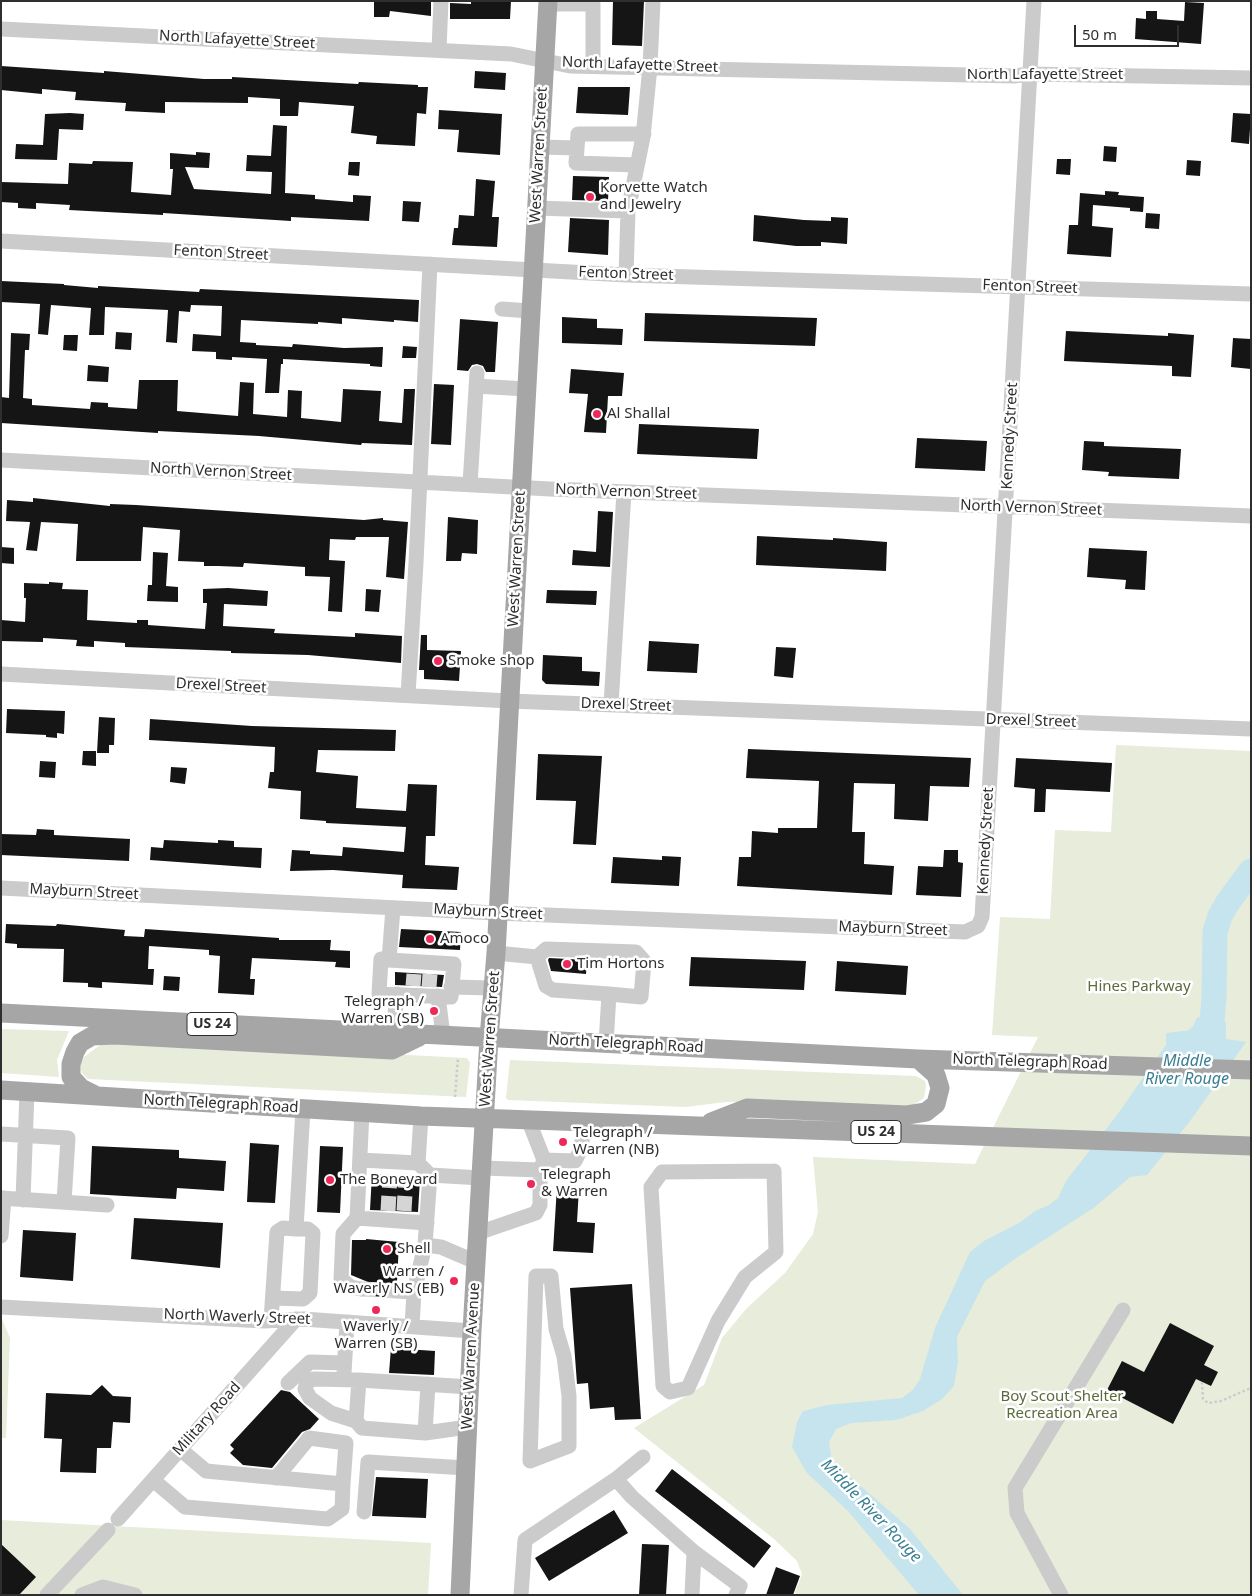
<!DOCTYPE html>
<style>
body{margin:0}
#map{position:relative;width:1252px;height:1596px;overflow:hidden;background:#fff;font-family:"Noto Sans",sans-serif}
canvas{display:block}
.frame{position:absolute;inset:0;border:2px solid #2e2e2e;pointer-events:none}
.scale{position:absolute;left:1074px;top:25px;width:105px;height:22px;box-sizing:border-box;border:2px solid #2e2e2e;border-top:0;padding-left:6px;font-size:15px;line-height:18px;white-space:nowrap;color:#2e2e2e;-webkit-text-stroke:4px #fff;paint-order:stroke}
</style>
<div id="map">
<canvas width="1252" height="1596"></canvas>
<div class="frame"></div>
<div class="scale">50 m</div>
</div>
<script>
const context = document.querySelector('canvas').getContext('2d');
context.lineJoin = 'round';
function fillPath(path, color) { context.fillStyle = color; context.fill(path, 'evenodd'); }
const shape = rows => new Path2D(rows.map(r => 'M' + r).join(''));
function trace(path, color, width, dash) { context.strokeStyle = color; context.lineWidth = width; context.lineCap = dash ? 'butt' : 'round'; context.setLineDash(dash || []); context.stroke(path); }
function write(font, color, halo, rows, align = 'center') {
  context.font = font + ' "Noto Sans",sans-serif'; context.lineWidth = 5; context.setLineDash([]); context.textBaseline = 'middle'; context.strokeStyle = halo; context.fillStyle = color; for (const [text, x, y, turn = 0] of rows) {
    context.save(); context.translate(x, y); context.rotate((+turn || 0) * Math.PI / 180); context.textAlign = isNaN(turn) ? turn : align; if (halo) context.strokeText(text, 0, 0); context.fillText(text, 0, 0); context.restore();
  }
}
const green = shape([
 [1116,745,1251,751,1251,1595,794,1595,802,1574,797,1561,774,1539,634,1428,704,1385,722,1338,747,1308,785,1273,813,1234,818,1212,813,1157,975,1164,1038,1037,992,1035,1000,917,1050,919,1055,830,1111,832],
 [1,1029,69,1031,57,1060,59,1077,1,1073],
 [128,1041,467,1058,470,1063,466,1097,88,1079,82,1073,80,1065,84,1057,96,1048,106,1042],
 [510,1060,916,1076,925,1081,926,1086,924,1098,909,1108,759,1102,726,1102,685,1107,508,1100,506,1098],
 [1,1317,10,1338,6,1438,1,1438],
 [1,1520,431,1543,428,1595,1,1595]
]);
const water = shape([
 [1197,1017,1226,1022,1226,1039,1246,1042,1190,1121,1147,1175,1130,1177,1095,1207,1016,1258,985,1281,957,1337,958,1362,954,1386,942,1399,923,1411,896,1420,851,1423,836,1429,829,1442,832,1461,910,1529,963,1595,919,1595,848,1511,807,1473,792,1447,797,1422,803,1411,827,1405,902,1398,913,1390,920,1379,935,1328,970,1252,984,1241,1019,1223,1035,1211,1049,1205,1058,1198,1066,1181,1117,1115,1166,1045,1166,1033,1192,1030]
]);
const river = shape([
 [1191,1045,1208,1029,1212,1022,1214,997,1215,932,1220,916,1228,902,1251,871]
]);
const building = shape([
 [374,1,431,1,431,16,390,11,389,17,374,17],
 [471,1,511,1,510,19,450,19,450,3,471,4],
 [613,1,644,1,642,46,612,45],
 [1185,2,1204,3,1201,44,1135,39,1136,18,1146,19,1146,11,1157,11,1157,19,1184,21],
 [1,66,104,73,104,71,204,79,232,79,232,77,358,84,359,82,418,85,418,87,428,87,426,114,417,113,415,146,376,144,377,136,351,133,354,106,299,102,298,116,280,116,280,99,248,97,248,103,165,102,165,113,125,111,126,103,75,100,76,92,42,89,42,94,1,90],
 [475,71,506,73,505,90,474,88],
 [578,87,630,87,628,115,576,113],
 [439,110,502,114,500,155,457,152,459,130,438,129],
 [70,113,84,114,83,130,59,129,57,160,15,159,16,144,43,145,45,114],
 [1233,113,1251,114,1249,144,1231,142],
 [273,125,287,126,285,193,315,195,315,199,353,202,353,195,371,196,369,221,291,217,291,221,163,213,163,215,69,210,70,205,36,203,36,209,18,208,18,203,1,202,1,182,68,184,69,163,92,164,93,161,133,162,131,192,171,195,173,169,170,169,170,153,196,155,196,152,210,153,209,168,185,167,194,189,271,194,272,172,246,171,247,155,271,156],
 [1104,146,1117,147,1116,162,1103,161],
 [1057,159,1071,159,1070,175,1056,174],
 [1187,160,1201,161,1200,176,1186,175],
 [349,162,360,162,359,176,348,175],
 [573,176,609,177,608,201,572,200],
 [476,179,495,181,492,217,499,217,497,247,452,245,454,228,458,228,459,215,474,216],
 [1105,191,1119,192,1118,195,1144,197,1143,212,1130,211,1130,208,1093,205,1092,226,1113,228,1111,257,1067,254,1069,225,1078,225,1080,193,1105,195],
 [403,201,421,202,419,222,402,221],
 [1146,213,1160,214,1159,229,1145,228],
 [754,215,804,220,831,221,831,217,848,218,847,244,821,242,821,246,796,246,753,241],
 [570,218,609,220,608,255,568,252],
 [1,281,64,284,64,285,98,288,98,286,199,292,200,289,419,300,418,322,394,320,394,322,342,318,342,324,318,322,318,324,241,320,240,342,256,343,256,345,292,347,293,344,344,348,383,347,382,367,370,366,370,364,283,359,283,364,281,364,279,393,265,393,267,359,232,357,232,360,216,359,216,352,192,351,193,334,221,336,222,306,191,305,190,312,179,311,177,343,166,342,168,310,105,307,104,335,89,335,91,308,51,305,48,335,38,334,40,304,1,302],
 [645,313,817,318,815,346,644,341],
 [562,317,597,319,597,328,623,329,622,345,562,343],
 [460,319,498,322,495,372,486,372,483,366,477,364,472,365,468,371,457,370],
 [1066,331,1168,336,1168,333,1194,335,1191,377,1172,376,1172,366,1064,361],
 [116,332,132,333,131,350,115,349],
 [11,333,30,334,29,350,25,350,23,398,32,399,32,405,90,409,91,402,108,403,108,407,137,409,139,380,178,380,177,411,238,416,240,382,254,383,253,414,287,417,288,390,302,391,301,418,341,422,343,389,381,391,379,421,402,423,404,389,415,389,412,445,362,443,361,445,259,436,158,431,158,433,1,423,1,397,9,398],
 [64,335,78,335,77,351,63,350],
 [1233,338,1251,339,1251,369,1231,367],
 [403,346,417,347,416,358,402,358],
 [88,365,109,367,108,382,87,381],
 [571,369,624,373,622,396,608,396,606,433,584,432,588,394,569,393],
 [434,384,454,385,451,445,431,444],
 [639,424,759,429,757,459,637,454],
 [917,438,987,441,985,471,915,468],
 [1084,441,1104,442,1104,446,1181,449,1179,479,1108,476,1109,472,1082,470],
 [33,498,110,506,110,504,136,505,364,520,383,518,383,520,408,522,404,579,386,577,389,537,356,537,355,540,330,539,329,560,345,561,342,612,328,611,330,577,305,576,305,567,244,563,243,567,218,566,204,566,204,562,178,561,180,530,143,527,141,561,76,561,78,524,41,522,37,551,26,550,30,522,6,521,7,500,33,502],
 [598,511,613,512,610,567,572,565,573,550,596,552],
 [448,517,478,520,477,554,462,553,461,561,446,561],
 [757,536,833,540,833,538,887,542,886,571,756,565],
 [1,547,14,548,14,564,1,563],
 [1089,548,1147,551,1145,590,1125,589,1126,580,1087,577],
 [153,552,168,553,166,586,178,587,178,602,147,601,148,585,152,585],
 [49,582,63,583,62,589,88,590,87,620,137,623,137,620,148,620,148,625,205,629,207,603,203,603,203,589,228,588,268,591,267,606,224,604,223,626,275,629,274,633,355,637,355,633,402,636,401,663,308,655,231,653,231,651,125,647,125,643,94,641,94,647,76,646,77,640,43,638,43,642,1,641,1,620,25,622,26,598,24,598,24,583,49,584],
 [366,589,381,590,379,612,365,611],
 [547,590,597,591,596,605,546,603],
 [421,635,427,635,427,650,461,651,459,681,424,679,424,670,419,670],
 [649,641,699,644,697,673,647,671],
 [776,647,796,648,793,678,774,676],
 [543,655,582,657,582,671,600,672,599,686,546,684,542,680],
 [7,709,65,711,64,734,57,733,57,738,46,737,46,735,6,733],
 [99,717,115,718,114,745,109,745,109,753,97,753],
 [150,719,252,726,396,730,395,751,318,750,316,772,358,776,356,808,406,811,408,784,437,785,435,836,426,836,425,865,459,867,457,890,402,888,403,875,333,870,290,871,292,850,310,851,310,854,342,856,343,847,404,852,406,827,326,823,326,821,300,819,301,791,268,788,270,772,274,772,275,747,149,740],
 [748,749,971,758,969,787,930,786,928,821,894,819,895,784,854,783,852,832,865,832,864,864,894,866,892,895,737,886,739,857,751,857,752,831,778,833,778,828,817,828,819,781,746,778],
 [83,751,96,751,96,766,82,765],
 [538,754,602,756,596,845,573,844,576,801,536,800],
 [1016,758,1112,763,1110,792,1046,789,1045,812,1034,812,1035,789,1014,787],
 [40,761,56,762,55,778,39,777],
 [171,767,187,768,185,784,170,782],
 [37,829,54,830,54,835,130,839,129,861,1,855,1,834,36,835],
 [164,840,218,843,218,840,234,841,234,847,262,848,261,868,150,860,151,847,163,848],
 [944,850,958,850,958,862,963,863,961,897,916,895,918,866,943,867],
 [662,856,681,857,679,886,611,883,613,857,662,860],
 [6,924,56,926,57,924,125,930,124,936,144,937,145,929,279,938,279,940,331,940,330,950,350,951,350,968,335,967,336,962,252,958,250,979,255,979,254,995,218,993,220,956,209,955,209,950,149,946,148,969,154,969,153,985,102,982,102,988,88,987,88,983,63,982,64,949,17,948,17,944,5,943],
 [401,929,461,932,460,950,399,947],
 [691,957,806,961,804,990,689,986],
 [549,958,587,960,586,974,551,971,548,960],
 [837,961,908,966,906,995,835,991],
 [395,972,444,975,442,987,395,985],
 [164,976,180,977,179,991,163,990],
 [250,1143,279,1145,275,1203,247,1202],
 [92,1146,179,1150,179,1158,226,1161,224,1191,177,1188,176,1199,90,1194],
 [320,1146,343,1147,340,1213,317,1212],
 [372,1174,418,1176,420,1179,418,1212,370,1210],
 [557,1186,579,1188,577,1222,595,1223,593,1253,553,1251],
 [134,1218,223,1223,220,1268,131,1259],
 [23,1230,76,1233,73,1281,20,1277],
 [366,1239,399,1242,397,1282,388,1286,389,1297,367,1296,370,1290,368,1282,351,1275,352,1240,366,1240],
 [632,1284,641,1419,615,1420,614,1407,590,1409,588,1383,577,1384,570,1288],
 [1170,1323,1214,1346,1204,1365,1218,1372,1211,1386,1196,1379,1173,1424,1107,1390,1122,1361,1144,1372],
 [391,1348,435,1351,434,1375,389,1373],
 [102,1385,113,1396,131,1397,130,1423,113,1422,111,1448,97,1448,96,1473,60,1472,62,1439,44,1438,46,1393,91,1395],
 [281,1390,290,1392,319,1419,310,1429,302,1432,272,1468,243,1465,230,1453,234,1449,230,1445],
 [672,1469,771,1546,754,1568,655,1491],
 [376,1477,428,1479,426,1518,372,1516],
 [614,1510,628,1533,549,1581,535,1558],
 [1,1544,36,1577,19,1595,1,1595],
 [642,1544,669,1545,666,1595,639,1595],
 [776,1567,800,1576,793,1595,766,1595]
]);
const minorTunnel = shape([
 [413,986,414,974],
 [429,987,430,974],
 [388,1211,390,1175],
 [404,1211,406,1176],
 [361,1289,396,1291]
]);
const path = shape([
 [455,1097,458,1058],
 [1202,1382,1203,1399,1208,1403,1221,1401,1251,1388]
]);
const minor = shape([
 [548,4,593,4,593,66],
 [1,29,511,54,570,66,1014,76,1030,74,1251,78],
 [439,50,441,1],
 [540,147,577,148],
 [637,165,576,163,578,134,644,134],
 [536,208,628,211,626,275],
 [628,211,643,137,650,67,653,1],
 [1,241,626,275,1251,294],
 [502,309,530,311],
 [476,386,526,389],
 [1,460,550,489,1251,516],
 [470,484,477,373],
 [1,674,509,701,1251,729],
 [408,695,416,563,430,264],
 [611,705,624,492],
 [1,888,497,913,965,932,978,926,982,917,1034,1],
 [496,953,537,957,546,986,553,990,609,994,606,1044],
 [537,957,546,949,636,952,644,961,641,997,609,994],
 [389,960,381,959,379,994,451,997,454,964,389,960,393,908],
 [451,987,492,988],
 [438,996,443,1036],
 [393,1034,397,994],
 [528,1119,544,1160,575,1161,580,1151,586,1121],
 [1,1134,68,1138,64,1202],
 [360,1160,418,1163,430,1175,425,1245],
 [418,1163,421,1116],
 [482,1168,540,1170],
 [774,1171,776,1252,745,1277,718,1321,688,1388,670,1392,663,1386,651,1187,662,1172,774,1171],
 [430,1175,481,1178],
 [1,1198,107,1205],
 [23,1200,27,1092],
 [357,1218,427,1223],
 [478,1233,536,1213,540,1205,540,1170,544,1160],
 [1,1236,4,1198],
 [536,1276,551,1276,556,1329,564,1356,569,1396,569,1446,530,1461,536,1276],
 [361,1289,351,1287,341,1279,343,1234,357,1218,362,1112],
 [396,1291,414,1292],
 [273,1298,303,1299,310,1293,313,1233,308,1229,296,1229],
 [1,1307,264,1321,303,1319,472,1331],
 [271,1320,277,1232,283,1228,296,1229,303,1109],
 [412,1326,414,1292,425,1245,441,1247,476,1262],
 [344,1373,347,1322],
 [288,1383,310,1362,344,1363],
 [428,1384,425,1433,362,1428,356,1421,359,1380,470,1387],
 [356,1421,331,1413,310,1398,305,1389,307,1382,314,1379,359,1380],
 [425,1433,468,1427],
 [276,1478,309,1438,346,1443,343,1484],
 [616,1479,643,1457],
 [153,1480,185,1507,328,1519,342,1509,343,1484,206,1471,180,1449],
 [364,1512,368,1462,466,1468],
 [118,1519,296,1319],
 [47,1595,108,1530],
 [82,1595,103,1587,135,1595],
 [521,1595,525,1540,616,1479,632,1497,694,1552,740,1586,736,1595],
 [692,1595,694,1552],
 [1061,1595,1017,1513,1015,1488,1123,1310]
]);
const major = shape([
 [1,1013,918,1059,1251,1070],
 [1,1090,421,1116,1251,1146],
 [97,1096,81,1088,71,1077,71,1064,75,1052,80,1043,92,1036,115,1035,392,1050,419,1037],
 [711,1122,747,1108,907,1115,926,1112,936,1104,940,1088,936,1075,918,1059],
 [460,1595,472,1331,489,1038,496,953,548,1]
]);
const markers = [
 [590,197,5,"#eb2a58"],
 [597,414,5,"#eb2a58"],
 [438,661,5,"#eb2a58"],
 [430,939,5,"#eb2a58"],
 [567,964,5,"#eb2a58"],
 [434,1011,5,"#eb2a58"],
 [563,1142,5,"#eb2a58"],
 [330,1180,5,"#eb2a58"],
 [531,1184,5,"#eb2a58"],
 [387,1249,5,"#eb2a58"],
 [454,1281,5,"#eb2a58"],
 [376,1310,5,"#eb2a58"]
];
const shields = [
 [212,1024,50],
 [876,1132,50]
];
const shieldNames = [
 ["US 24",212,1024],
 ["US 24",876,1132]
];
const streetNames = [
 ["North Lafayette Street",237,40,3],
 ["North Lafayette Street",640,65,2],
 ["North Lafayette Street",1045,75],
 ["West Warren Street",539,155,-87],
 ["Fenton Street",221,253,3],
 ["Fenton Street",626,274,2],
 ["Fenton Street",1030,287,2],
 ["Kennedy Street",1010,436,-87],
 ["North Vernon Street",221,472,3],
 ["North Vernon Street",626,492,2],
 ["North Vernon Street",1031,508,2],
 ["West Warren Street",517,559,-87],
 ["Drexel Street",221,686,3],
 ["Drexel Street",626,705,2],
 ["Drexel Street",1031,721,2],
 ["Kennedy Street",986,841,-87],
 ["Mayburn Street",84,892,3],
 ["Mayburn Street",488,912,3],
 ["Mayburn Street",893,929,2],
 ["West Warren Street",490,1039,-86],
 ["North Telegraph Road",626,1044,3],
 ["North Telegraph Road",1030,1062,2],
 ["North Telegraph Road",221,1104,3],
 ["North Waverly Street",237,1317,2],
 ["West Warren Avenue",471,1356,-87],
 ["Military Road",207,1419,-48]
];
const poiNames = [
 ["Korvette Watch",600,188],
 ["and Jewelry",600,205],
 ["Al Shallal",607,414],
 ["Smoke shop",448,661],
 ["Amoco",440,939],
 ["Tim Hortons",577,964],
 ["Telegraph /",424,1002,"right"],
 ["Warren (SB)",424,1019,"right"],
 ["Telegraph /",573,1133],
 ["Warren (NB)",573,1150],
 ["Telegraph",541,1175],
 ["& Warren",541,1192],
 ["The Boneyard",340,1180],
 ["Shell",397,1249],
 ["Warren /",444,1272,"right"],
 ["Waverly NS (EB)",444,1289,"right"],
 ["Waverly /",376,1327,"center"],
 ["Warren (SB)",376,1344,"center"]
];
const parkNames = [
 ["Hines Parkway",1139,987],
 ["Boy Scout Shelter",1062,1397],
 ["Recreation Area",1062,1414]
];
const waterNames = [
 ["Middle",1187,1061],
 ["River Rouge",1187,1079],
 ["Middle River Rouge",871,1511,46]
];
fillPath(green, '#e7ecdb');
fillPath(water, '#c6e4ed');
trace(river, '#c6e4ed', 25);
fillPath(building, '#151515');
trace(minorTunnel, '#d5d5d5', 15, [15, 8]);
trace(path, '#cbcbcb', 2.5, [2.5, 2.5]);
trace(minor, '#cbcbcb', 15);
trace(major, '#a6a6a6', 19);
for (const [x, y, r, color] of markers) { const dot = new Path2D(); dot.arc(x, y, r, 0, 2 * Math.PI); context.fillStyle = color; context.fill(dot); trace(dot, '#fff', 2); }
for (const [x, y, w] of shields) { const box = new Path2D(); box.roundRect(x - w / 2, y - 11.5, w, 23, 4); context.fillStyle = '#fff'; context.fill(box); trace(box, '#2e2e2e', 1); }
write('bold 14px', '#2e2e2e', null, shieldNames);
write('15px', '#2e2e2e', '#fff', streetNames);
write('15px', '#2e2e2e', '#fff', poiNames, 'left');
write('15px', '#596b3a', '#fff', parkNames);
write('italic 16px', '#397f93', '#fff', waterNames);
</script>
